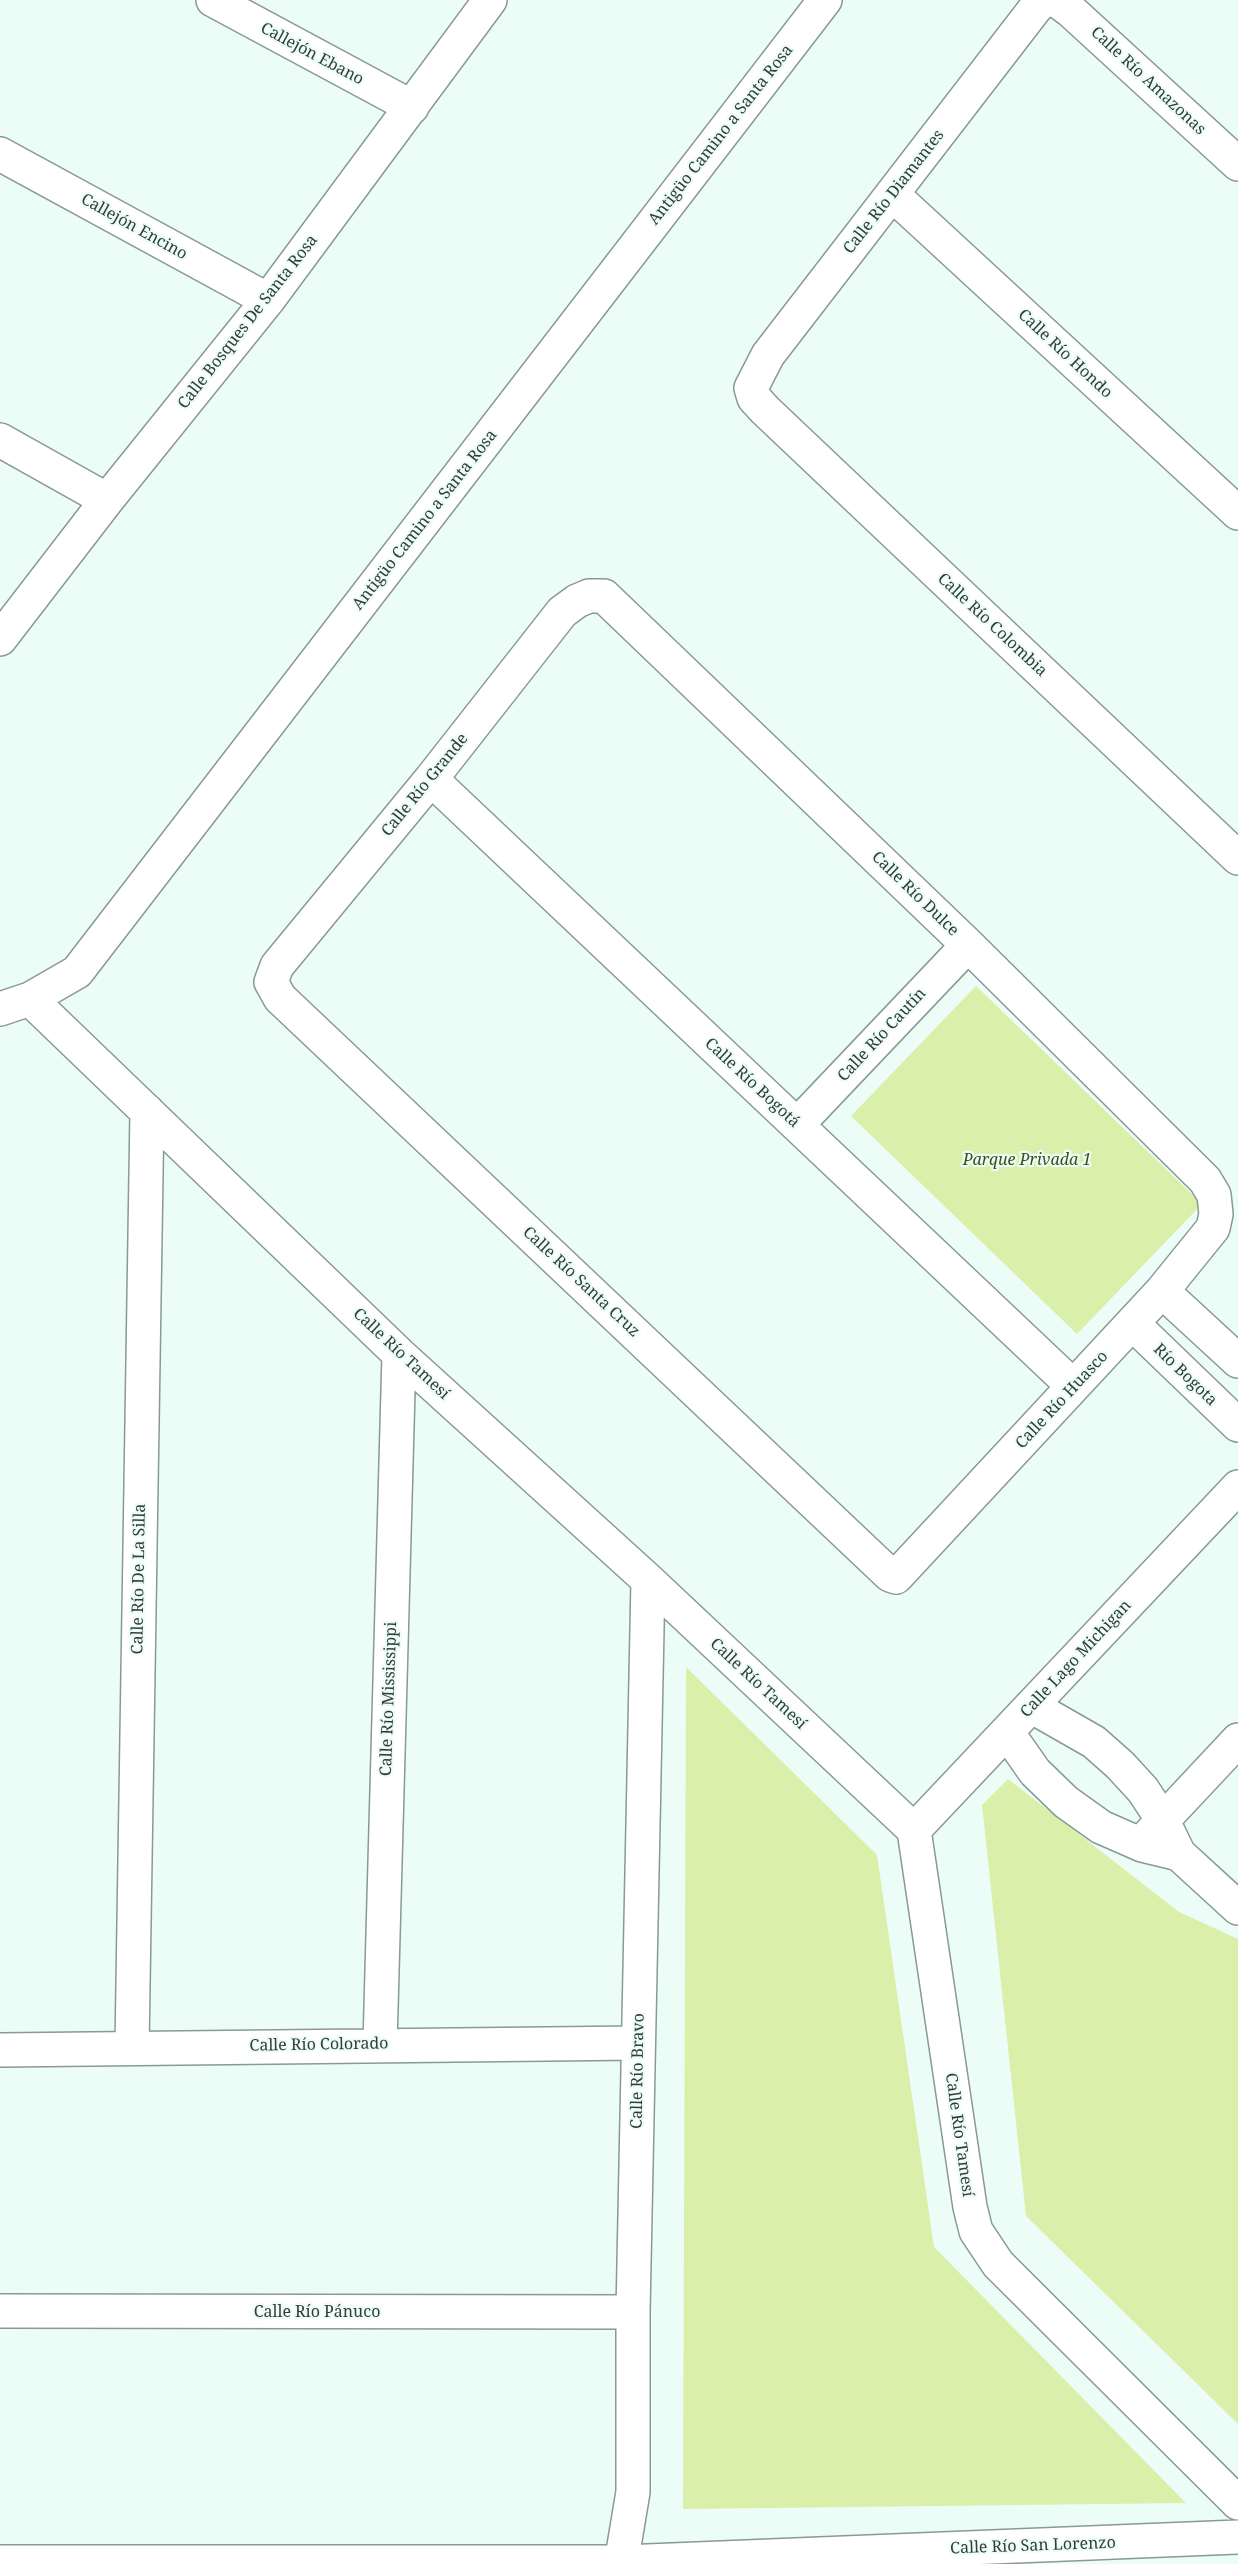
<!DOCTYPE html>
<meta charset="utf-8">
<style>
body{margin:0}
canvas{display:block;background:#ecfdf7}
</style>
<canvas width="1238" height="2564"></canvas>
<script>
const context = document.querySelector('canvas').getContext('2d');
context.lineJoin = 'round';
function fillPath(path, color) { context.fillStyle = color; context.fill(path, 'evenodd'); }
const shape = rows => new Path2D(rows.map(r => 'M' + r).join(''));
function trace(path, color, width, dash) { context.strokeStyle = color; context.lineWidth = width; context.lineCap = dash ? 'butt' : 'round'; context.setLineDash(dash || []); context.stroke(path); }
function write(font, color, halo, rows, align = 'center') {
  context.font = font + ' "Noto Serif",serif'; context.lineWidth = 4.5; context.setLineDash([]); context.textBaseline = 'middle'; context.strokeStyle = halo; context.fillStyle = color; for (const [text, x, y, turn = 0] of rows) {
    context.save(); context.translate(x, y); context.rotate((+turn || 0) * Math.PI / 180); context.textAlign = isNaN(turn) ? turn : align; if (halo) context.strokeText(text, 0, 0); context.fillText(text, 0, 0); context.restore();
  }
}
const green = shape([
 [976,986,1202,1204,1077,1334,851,1116],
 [686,1667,877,1855,934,2247,1186,2503,683,2509],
 [1008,1779,1179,1912,1238,1939,1238,2424,1026,2216,982,1805]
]);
const minor = shape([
 [213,0,412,107],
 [1045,0,1037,6,768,355,751,388,754,398,765,410,1238,858],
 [1056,0,1071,11,1238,164],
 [0,154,268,300],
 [892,194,1238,513],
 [0,440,107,500],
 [589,596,604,596,968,945,1205,1180,1214,1195,1216,1214,1213,1228,1162,1291,896,1577,890,1575,280,998,271,982,277,966,431,779,562,612,577,601,589,596],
 [0,639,107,500,268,300,490,0],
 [431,779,1073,1386],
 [30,999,399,1354,648,1580,914,1830,970,2207,976,2231,998,2264,1238,2503],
 [0,1009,30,999,77,972,825,0],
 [797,1125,968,945],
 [1162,1291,1238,1361],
 [1133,1324,1238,1425],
 [1031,1706,1094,1742,1120,1765,1143,1790,1162,1819,1179,1854,1238,1908],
 [1007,1732,1035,1772,1066,1802,1101,1827,1142,1845,1179,1854],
 [914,1830,1238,1487],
 [1149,1835,1238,1740],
 [380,2044,399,1354],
 [132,2047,147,1111],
 [0,2050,638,2043],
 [0,2311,633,2312],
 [0,2562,623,2562,1238,2537],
 [621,2564,633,2492,633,2312,648,1580]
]);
const streetNames = [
 ["Callejón Ebano",312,54,28],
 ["Calle Río Amazonas",1148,81,43],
 ["Antigüo Camino a Santa Rosa",721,135,-52],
 ["Calle Río Diamantes",894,192,-52],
 ["Callejón Encino",134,227,29],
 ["Calle Bosques De Santa Rosa",248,322,-52],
 ["Calle Río Hondo",1065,354,43],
 ["Antigüo Camino a Santa Rosa",425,520,-52],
 ["Calle Río Colombia",992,625,43],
 ["Calle Río Grande",425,785,-51],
 ["Calle Río Dulce",915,894,44],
 ["Calle Río Cautín",882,1035,-47],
 ["Calle Río Bogotá",752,1083,43],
 ["Calle Río Santa Cruz",581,1282,43],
 ["Calle Río Tamesí",401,1354,43],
 ["Río Bogota",1185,1375,44],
 ["Calle Río Huasco",1062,1400,-47],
 ["Calle Río De La Silla",139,1579,-89],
 ["Calle Lago Michigan",1076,1659,-47],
 ["Calle Río Tamesí",758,1684,43],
 ["Calle Río Mississippi",389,1699,-88],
 ["Calle Río Colorado",319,2045,-1],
 ["Calle Río Bravo",638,2071,-89],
 ["Calle Río Tamesí",959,2135,82],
 ["Calle Río Pánuco",317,2312],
 ["Calle Río San Lorenzo",1033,2546,-2]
];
const parkNames = [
 ["Parque Privada 1",1027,1160]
];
fillPath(green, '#d9efaa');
trace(minor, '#899993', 36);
trace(minor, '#fff', 33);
write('16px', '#343b38', '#ecfdf7', streetNames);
write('italic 16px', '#404e19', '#ecfdf7', parkNames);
</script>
